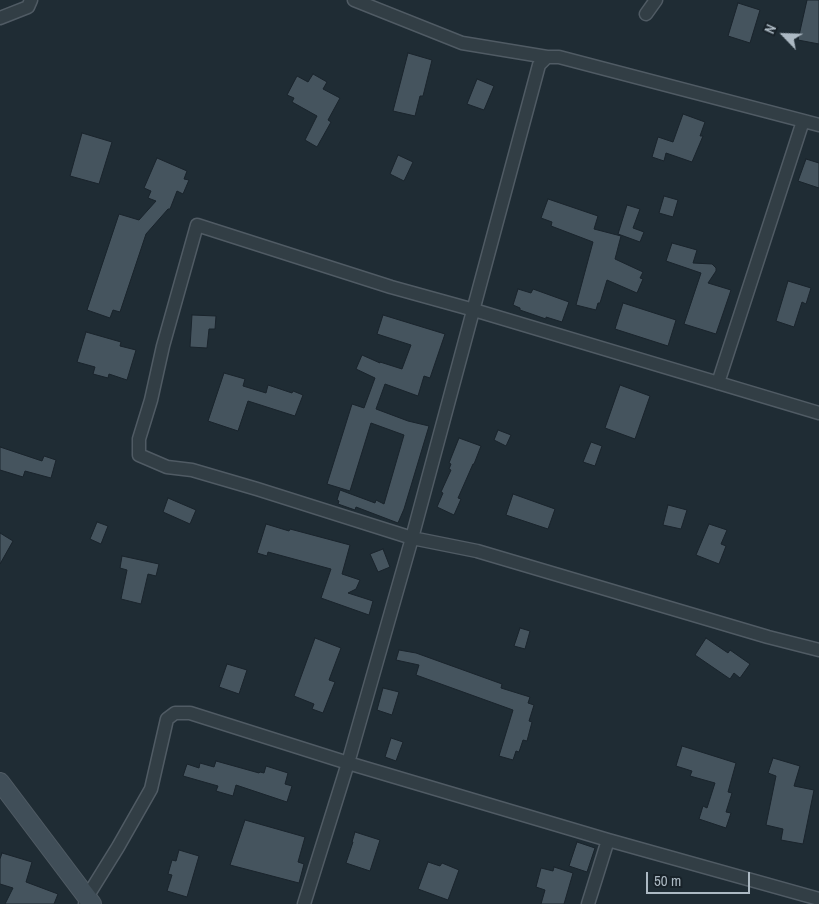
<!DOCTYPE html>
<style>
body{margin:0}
#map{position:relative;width:819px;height:904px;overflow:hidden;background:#1f2c34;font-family:"Archivo Narrow",sans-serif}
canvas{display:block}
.north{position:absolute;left:759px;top:10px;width:50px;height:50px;-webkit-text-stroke:4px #182229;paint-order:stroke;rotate:294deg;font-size:14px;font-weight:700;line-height:20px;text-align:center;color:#acb9c3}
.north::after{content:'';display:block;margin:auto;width:18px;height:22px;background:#acb9c3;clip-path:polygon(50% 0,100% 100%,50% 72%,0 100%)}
.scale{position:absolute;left:646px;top:872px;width:104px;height:22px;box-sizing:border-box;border:2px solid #acb9c3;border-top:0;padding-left:6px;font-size:15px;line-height:18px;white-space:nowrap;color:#acb9c3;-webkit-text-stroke:4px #182229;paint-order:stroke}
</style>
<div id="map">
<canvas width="819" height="904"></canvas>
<div class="north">N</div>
<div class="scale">50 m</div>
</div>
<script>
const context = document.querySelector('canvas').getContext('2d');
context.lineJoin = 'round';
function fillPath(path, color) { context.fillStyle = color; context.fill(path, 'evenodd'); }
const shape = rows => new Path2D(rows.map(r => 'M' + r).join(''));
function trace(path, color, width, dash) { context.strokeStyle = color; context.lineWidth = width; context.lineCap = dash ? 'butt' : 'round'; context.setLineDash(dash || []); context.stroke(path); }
const building = shape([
 [807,0,819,0,819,44,798,40,807,0],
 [738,3,760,10,750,43,728,36,738,3],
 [408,53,432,60,423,96,420,96,415,116,393,111,408,53],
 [313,74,327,82,323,89,340,98,328,120,331,122,317,147,305,140,317,116,292,102,294,98,287,95,297,76,308,82,313,74],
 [477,79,494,86,484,110,467,104,477,79],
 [683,114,705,122,700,136,703,136,692,162,666,153,664,161,652,157,658,137,673,142,683,114],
 [82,133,112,142,99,184,70,176,82,133],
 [398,155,413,162,404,181,390,174,398,155],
 [157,158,187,171,184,179,189,180,183,194,177,191,170,209,168,209,146,234,120,312,113,310,110,318,87,310,119,214,139,220,156,201,148,198,151,191,144,188,157,158],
 [806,159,819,163,819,188,798,181,806,159],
 [664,196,678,200,673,217,659,213,664,196],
 [548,199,598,216,594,229,621,236,615,259,643,272,640,278,643,279,637,293,607,280,600,303,598,303,596,310,576,305,593,242,551,226,552,222,541,218,548,199],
 [627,205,640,209,633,228,644,232,640,242,618,234,627,205],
 [672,243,697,250,693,263,712,264,716,268,716,271,708,283,731,290,716,334,684,324,701,273,666,261,672,243],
 [788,281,811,288,806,304,802,302,794,327,776,321,788,281],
 [518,289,531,293,533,289,569,302,562,322,546,317,546,319,520,310,520,308,513,305,518,289],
 [623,303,676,320,668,346,615,329,623,303],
 [192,315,216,316,215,329,209,329,207,348,190,347,192,315],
 [383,315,445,334,430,378,424,376,418,396,385,384,376,409,408,421,429,426,404,509,398,523,356,507,355,510,338,504,339,501,337,500,340,490,375,503,376,500,384,504,404,435,371,423,350,491,327,484,352,404,364,408,375,378,356,369,362,355,380,363,380,362,402,369,411,345,377,334,383,315],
 [86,332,121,342,120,346,136,350,127,380,109,374,108,378,93,374,95,367,77,362,86,332],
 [224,373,245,379,243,386,266,393,268,385,292,393,293,391,303,395,295,416,248,401,238,431,208,421,224,373],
 [620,385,650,396,635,439,605,428,620,385],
 [498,430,511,435,506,446,494,440,498,430],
 [459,438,481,446,474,464,473,464,458,498,461,499,454,515,437,507,443,493,441,492,451,470,449,469,451,464,449,463,459,438],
 [591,442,602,446,595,466,583,462,591,442],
 [0,447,42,461,44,456,56,460,51,478,25,471,23,477,0,470,0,447],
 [513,494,555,509,548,529,506,515,513,494],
 [168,498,196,510,190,524,163,512,168,498],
 [668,505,687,510,681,529,663,525,668,505],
 [97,522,108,526,101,544,90,539,97,522],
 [266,524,289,531,290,529,350,545,342,574,360,580,356,589,348,593,373,601,369,615,321,598,331,569,268,552,267,556,257,553,266,524],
 [709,524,727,530,721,544,726,546,719,564,696,555,709,524],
 [0,533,13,541,0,564,0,533],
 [383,549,390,567,378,572,370,554,383,549],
 [122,556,159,564,156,576,148,574,141,604,121,599,127,570,120,568,122,556],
 [520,628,530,631,525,649,514,646,520,628],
 [315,638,341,648,329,680,335,682,323,713,312,709,314,704,294,696,315,638],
 [706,638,728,653,730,650,750,664,740,678,734,673,730,679,695,655,706,638],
 [399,650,416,653,502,684,501,688,530,697,528,703,534,705,529,721,532,722,527,741,523,740,519,752,516,751,513,760,499,756,513,710,416,675,419,665,396,660,399,650],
 [227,664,247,670,239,694,219,687,227,664],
 [383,688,399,692,392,715,377,710,383,688],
 [391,738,403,742,396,761,385,757,391,738],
 [682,746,736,763,728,792,732,793,726,812,731,813,726,828,699,819,703,806,707,808,715,783,690,776,692,771,676,766,682,746],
 [773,758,800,766,794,786,814,790,803,844,781,840,783,829,766,825,776,776,768,773,773,758],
 [216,761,259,773,260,772,264,773,266,766,288,773,285,784,292,786,287,802,236,785,233,796,216,791,218,786,183,776,187,764,199,768,200,763,214,767,216,761],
 [245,820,305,837,298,862,304,864,299,883,230,865,245,820],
 [355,832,380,840,370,871,346,863,353,842,352,842,355,832],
 [577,842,595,848,587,872,569,866,577,842],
 [179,850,199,856,187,897,167,891,172,875,168,874,172,860,176,861,179,850],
 [2,853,32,862,26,882,58,894,54,904,5,904,13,888,0,884,0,859,2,853],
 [428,862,440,866,442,863,459,870,448,900,418,889,428,862],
 [554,867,573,873,564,904,541,904,545,890,536,887,541,868,553,871,554,867]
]);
const street = shape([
 [354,0,462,43,547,57],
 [646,14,656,0],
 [0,18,28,7,31,0],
 [718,383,803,121],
 [819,413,474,310,391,287,197,225,163,346,151,400,139,439,139,455,167,467,192,470,257,489,412,538,477,551,768,637,819,650],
 [85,904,87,897,118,847,151,789,167,719,175,713,190,713,348,763,608,840,819,899],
 [304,904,348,763,412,538,539,65,547,57,559,57,819,125],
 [588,904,608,840]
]);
const secondary = shape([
 [0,782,92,904]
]);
fillPath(building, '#45545e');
trace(building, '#1a242c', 1);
trace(street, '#505b64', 15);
trace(secondary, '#505b64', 20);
trace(street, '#323e45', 12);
trace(secondary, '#404e58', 18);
</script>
